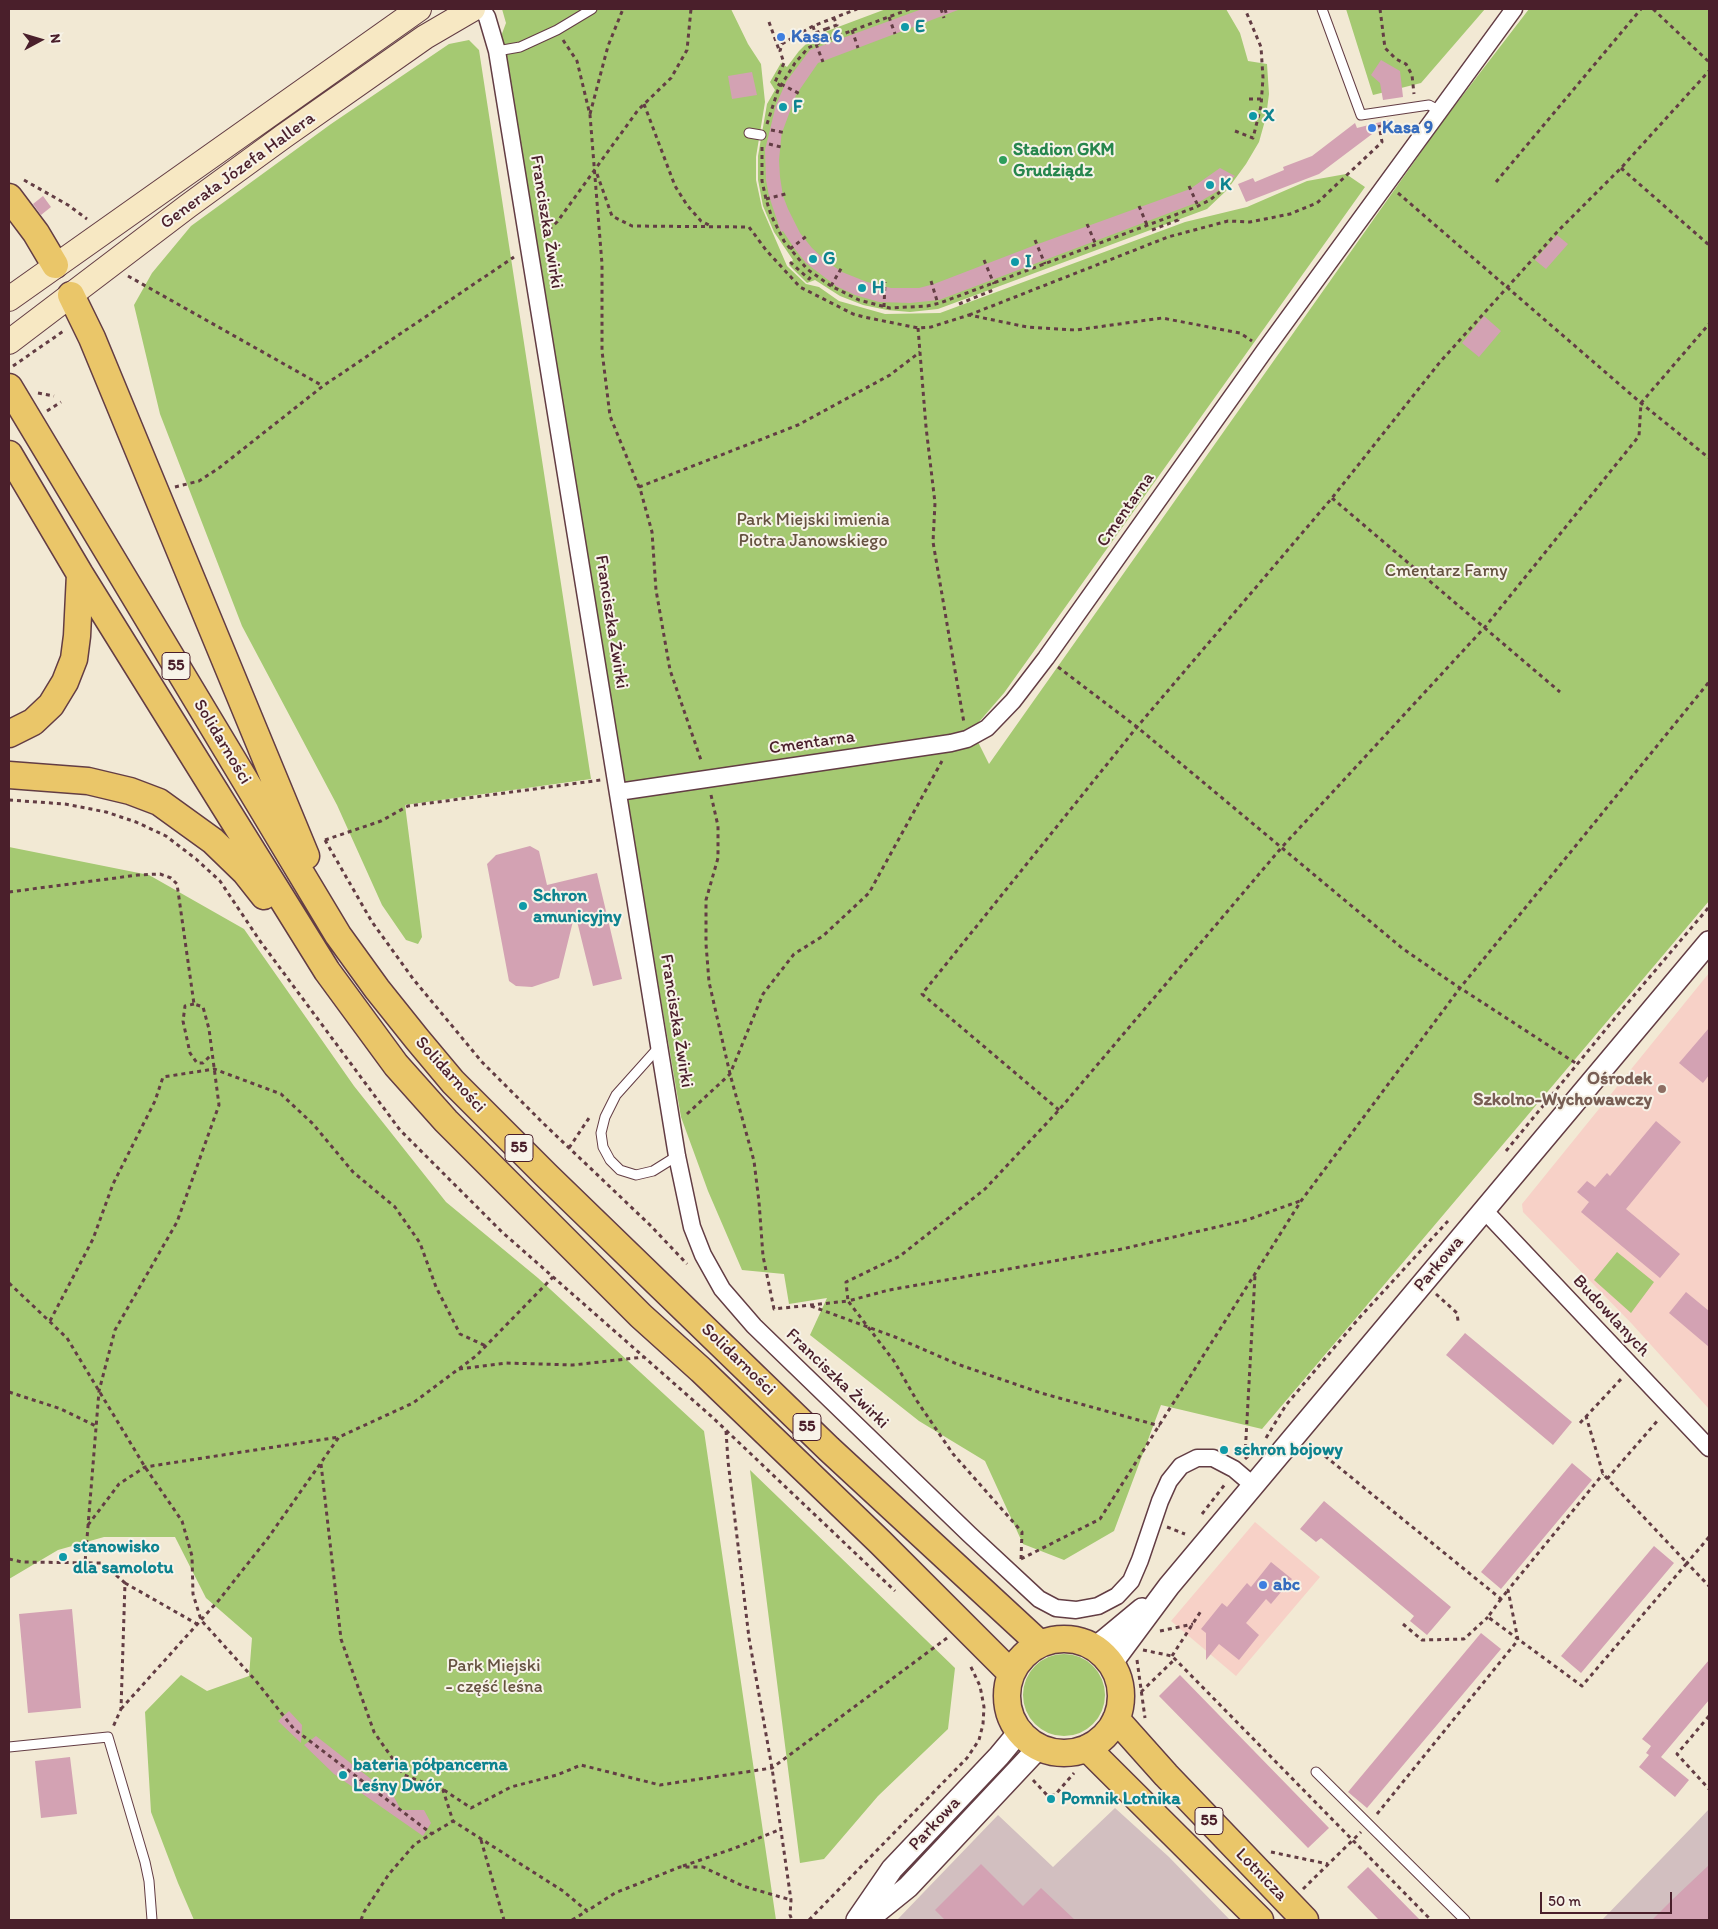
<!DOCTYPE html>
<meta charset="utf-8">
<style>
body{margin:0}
#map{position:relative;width:1718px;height:1929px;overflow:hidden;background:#f2e9d4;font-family:Itim,sans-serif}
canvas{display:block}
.frame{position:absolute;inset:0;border:10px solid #4a1f2b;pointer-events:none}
.north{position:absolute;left:15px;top:15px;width:50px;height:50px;-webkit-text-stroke:4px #f7f3e8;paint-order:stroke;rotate:84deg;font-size:14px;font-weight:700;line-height:20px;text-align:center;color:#4a1f2b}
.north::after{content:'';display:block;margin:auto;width:18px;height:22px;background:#4a1f2b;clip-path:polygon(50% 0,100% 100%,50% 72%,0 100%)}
.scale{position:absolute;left:1540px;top:1892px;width:132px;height:22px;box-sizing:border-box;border:2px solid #4a1f2b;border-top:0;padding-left:6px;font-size:15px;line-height:18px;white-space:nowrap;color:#4a1f2b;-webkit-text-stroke:4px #f7f3e8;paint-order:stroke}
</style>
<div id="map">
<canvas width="1718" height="1929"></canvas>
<div class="frame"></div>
<div class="north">N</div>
<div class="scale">50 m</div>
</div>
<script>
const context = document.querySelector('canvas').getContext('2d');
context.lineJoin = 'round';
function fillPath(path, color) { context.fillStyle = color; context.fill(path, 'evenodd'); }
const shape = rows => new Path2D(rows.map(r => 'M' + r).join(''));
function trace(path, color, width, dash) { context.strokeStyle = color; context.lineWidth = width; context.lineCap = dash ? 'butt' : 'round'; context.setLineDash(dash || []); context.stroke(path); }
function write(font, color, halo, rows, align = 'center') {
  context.font = font + ' Itim,sans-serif'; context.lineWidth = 4; context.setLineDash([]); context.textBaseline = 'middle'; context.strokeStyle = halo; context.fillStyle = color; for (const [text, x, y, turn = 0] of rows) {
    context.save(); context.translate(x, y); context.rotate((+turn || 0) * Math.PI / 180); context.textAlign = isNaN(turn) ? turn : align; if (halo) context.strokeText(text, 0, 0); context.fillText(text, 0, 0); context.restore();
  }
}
const built = shape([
 [1709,973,1709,1409,1632,1324,1523,1212,1522,1204],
 [1255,1522,1320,1577,1236,1676,1171,1621]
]);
const industrial = shape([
 [1115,1808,1169,1857,1230,1920,897,1920,998,1815,1053,1867],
 [1709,1809,1709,1920,1602,1920,1693,1826]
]);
const green = shape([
 [502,9,731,9,748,44,761,64,765,102,756,157,756,180,762,208,787,266,806,284,819,287,839,301,885,314,940,313,1185,222,1247,207,1307,181,1346,174,1365,187,1004,693,972,730,989,764,1443,121,1529,9,1709,9,1709,901,1262,1429,1161,1405,1114,1531,1064,1560,1023,1544,985,1461,919,1421,810,1335,827,1298,789,1304,784,1274,742,1270,708,1191,681,1117,625,789,500,39,506,23],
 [886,9,1226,9,1240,33,1248,61,1267,64,1269,94,1266,117,1259,142,1246,164,1227,190,1207,209,938,309,910,312,887,310,863,305,840,296,815,280,807,283,789,265,793,260,774,232,763,206,758,180,758,156,767,104,775,90,770,82,781,63,787,67,799,51,814,36],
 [1346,9,1485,9,1421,83,1373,95],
 [469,40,479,50,591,779,405,805,422,937,418,944,406,940,382,905,337,805,242,626,160,414,134,305,152,273,191,226,331,124,449,44],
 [9,847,149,875,244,929,354,1086,446,1202,538,1278,704,1431,776,1920,194,1920,178,1883,151,1812,145,1712,181,1675,207,1691,249,1676,252,1638,206,1598,175,1537,104,1537,58,1550,9,1579],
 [1617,1252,1654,1282,1631,1313,1594,1280],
 [750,1470,955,1668,948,1729,878,1796,824,1859,800,1863],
 '1023 1695a41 41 0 1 1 82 0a41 41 0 1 1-82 0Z'
]);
const building = shape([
 [922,9,958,9,958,10,818,63,796,95,783,130,782,130,779,160,780,177,783,196,788,209,800,233,812,248,826,261,842,272,867,282,891,288,919,288,934,284,1038,244,1190,189,1220,168,1235,176,1216,192,1201,201,939,300,910,303,879,302,855,295,836,286,806,263,794,248,783,231,781,232,769,196,766,180,765,150,776,105,786,82,810,50],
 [1381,60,1400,71,1403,97,1383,100,1380,83,1371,75],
 [752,72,757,95,732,99,728,76],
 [1392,119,1319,174,1246,202,1238,184,1253,178,1255,182,1284,170,1283,167,1312,156,1355,123,1357,128],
 [43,196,51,207,41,215,33,204],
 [1557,235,1568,244,1546,269,1535,260],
 [1484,316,1501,331,1479,357,1462,343],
 [530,846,539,851,547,885,597,873,622,979,593,986,575,913,559,978,532,987,516,986,509,981,487,864,496,855],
 [1709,1028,1709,1075,1703,1083,1679,1063],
 [1656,1121,1681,1142,1626,1209,1680,1254,1660,1278,1581,1212,1589,1202,1577,1192,1587,1181,1595,1187,1607,1173,1610,1176],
 [1686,1292,1709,1311,1709,1347,1669,1313],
 [1465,1333,1572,1422,1553,1445,1446,1355],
 [1572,1463,1592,1480,1501,1589,1481,1572],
 [1324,1501,1451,1607,1427,1635,1410,1621,1414,1616,1321,1538,1316,1542,1300,1529],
 [1654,1546,1674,1563,1581,1673,1561,1656],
 [1271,1562,1292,1579,1271,1604,1266,1599,1246,1623,1259,1635,1239,1660,1219,1644,1206,1660,1206,1633,1201,1629,1222,1603,1227,1607,1247,1583,1251,1587],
 [72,1609,81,1708,28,1713,19,1614],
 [1481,1633,1501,1649,1367,1808,1348,1792],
 [1709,1660,1709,1700,1661,1757,1689,1780,1675,1797,1639,1767,1649,1755,1646,1753,1651,1746,1642,1739],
 [1180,1675,1329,1828,1308,1848,1159,1696],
 [289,1711,302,1725,301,1743,278,1721],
 [316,1736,394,1797,401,1810,424,1810,431,1823,423,1836,334,1774,304,1745],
 [70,1757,77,1814,41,1818,35,1761],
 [981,1864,1023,1906,1041,1888,1075,1920,945,1920,935,1910],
 [1709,1865,1709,1920,1652,1920,1672,1900],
 [1368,1867,1420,1920,1379,1920,1347,1887]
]);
const path = shape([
 [941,9,944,18],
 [945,9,947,16],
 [1380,9,1385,48,1396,59,1406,64,1412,75,1414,94],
 [1653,9,1709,62],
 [889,17,895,34],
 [769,22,779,50],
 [813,26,815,33,826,29,829,39],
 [826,29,837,25,834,18],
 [852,30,858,48],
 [563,40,577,61,590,115,602,264,602,351,610,416,641,492,652,532,656,590,670,670,702,763],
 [816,44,823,62],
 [781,84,800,94],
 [781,86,775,82,784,63,780,51,782,44,813,26,857,9],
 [1249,99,1261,99],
 [644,104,675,186,687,205,701,221,709,225],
 [590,114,608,46,623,9],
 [767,124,778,90,795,63,808,48,816,44,910,9],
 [771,130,786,133],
 [1235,131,1253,138,1261,106,1263,78,1261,47,1245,9],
 [769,144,781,147],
 [762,147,762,181,766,199,771,215,784,241,807,269,831,286,859,300,890,308,927,306,940,303,1196,207,1210,200,1220,192],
 [1621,168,1709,245],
 [597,174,612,216,632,226,749,227,766,250,800,287,853,314,864,317,918,328,931,327,969,315,1027,327,1076,330,1162,318,1240,333,1252,341],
 [24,180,68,205,87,219],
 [1496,182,1641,9],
 [1189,186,1198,206],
 [1398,193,1641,403,1709,458],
 [766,199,789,193],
 [1139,206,1147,225],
 [1087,224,1096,245],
 [1152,230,1178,220,1176,214],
 [543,235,557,222,638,110,671,78,687,50,691,9],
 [1035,240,1045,264],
 [790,249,808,235],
 [984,260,994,284],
 [790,262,809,279,813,274],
 [128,276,323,386],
 [931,281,938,304],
 [831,286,842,267],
 [959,304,991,291,988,286],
 [884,307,885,282],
 [969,315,1168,237,1228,221,1250,222,1290,214,1317,203,1382,142,1379,125],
 [918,328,926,427,935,503,933,542,964,723],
 [13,366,65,330],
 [38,393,54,396],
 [47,411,61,402],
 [175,487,199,481,219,468,323,386,514,257],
 [639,487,798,425,890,375,920,352],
 [1332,498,1560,692],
 [1058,667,1137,727,1402,948,1451,982,1577,1064],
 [711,795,718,826,718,858,706,900,706,944,709,982,730,1074,754,1161,759,1202,763,1256,774,1309,848,1301,846,1282,900,1256,985,1189,1059,1110,1282,847,1485,627,1639,436,1641,403,1709,324],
 [9,800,65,804,106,812,136,822,166,836,196,859,220,881,260,941,400,1130,502,1232,711,1416,895,1591],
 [325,840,372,922,414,980,482,1062,544,1124,650,1225,687,1264],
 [325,840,381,821,408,806,601,780],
 [9,892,138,875,160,874,171,878,177,884,194,1004,203,1007,209,1029,219,1105,177,1222,115,1330,99,1391,85,1563],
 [194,1004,185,1006,183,1021,190,1053,197,1063,203,1063,211,1055],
 [1059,1110,922,994,1137,727,1332,498,1440,362,1559,230,1621,168,1709,71],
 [687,1114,730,1074,763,994,794,954,823,936,869,893,942,761],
 [569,1148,591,1115],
 [1506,1151,1620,1012,1709,907],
 [9,1283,67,1338,145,1467,182,1521,192,1556,193,1594,201,1620,256,1681,294,1729,432,1834],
 [1436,1294,1457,1313,1458,1321],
 [811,1306,895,1337,957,1364,1041,1393,1160,1426],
 [50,1321,93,1239,113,1184,155,1101,163,1077,214,1069,281,1094,313,1124,353,1172,395,1207,420,1243,436,1287,460,1334,486,1346],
 [459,1369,506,1363,573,1365,644,1357],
 [9,1392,61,1409,96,1426],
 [1580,1423,1622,1378],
 [726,1431,728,1461,749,1638,772,1768,791,1900,790,1915,792,1920],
 [1266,1438,1286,1405,1360,1317,1448,1221],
 [1245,1456,1255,1275],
 [1325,1456,1501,1599,1508,1590],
 [1245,1459,1259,1446],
 [321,1464,341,1639,374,1732,404,1775,443,1790,453,1821,563,1891,587,1911,615,1893,680,1867,703,1867,743,1886,791,1900],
 [1607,1479,1659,1419],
 [1202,1514,1226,1483],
 [88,1525,119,1484,145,1467,339,1437],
 [1167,1527,1185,1534],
 [1709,1537,1687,1563,1709,1586],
 [9,1559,22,1562,102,1563,125,1583,121,1709,113,1727],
 [1021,1559,1100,1519,1301,1201,1460,988,1709,682],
 [1021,1559,1022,1532,953,1454,917,1401,894,1361,848,1301,889,1290,1122,1249,1247,1220,1300,1201],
 [125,1583,197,1624],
 [1501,1599,1488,1617,1582,1686,1687,1563,1603,1474,1586,1416],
 [1403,1624,1422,1640,1464,1639,1488,1617],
 [1160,1631,1193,1624],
 [1143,1650,1172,1656,1431,1920],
 [1172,1656,1201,1611],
 [1137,1660,1145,1718],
 [1141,1692,1175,1659],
 [121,1709,219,1600,268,1538,339,1437,413,1403,476,1356,553,1277],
 [1709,1716,1677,1754,1709,1789],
 [1033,1780,1047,1795,1055,1795,1074,1773],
 [444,1790,471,1808,511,1787,557,1775,581,1765,660,1785,772,1768,947,1638],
 [1377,1814,1518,1640,1508,1590,1603,1474],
 [481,1840,504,1920],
 [1271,1852,1328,1864],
 [683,1866,735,1848,781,1829],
 [1303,1889,1361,1832],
 [361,1920,364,1912,389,1874,415,1844,453,1821],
 [572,1920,587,1911],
 [809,1920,967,1758,979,1740,983,1724,984,1707,980,1686,970,1665]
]);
const service = shape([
 [1322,9,1361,115,1429,105,1440,111],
 [497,51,520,47,557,30,592,9],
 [749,133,761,135],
 [659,1047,616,1095,605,1117,601,1133,603,1147,610,1160,620,1170,636,1175,653,1171,677,1156],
 [9,1747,108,1737,145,1862,149,1881,152,1920],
 [1316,1772,1465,1920]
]);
const minor = shape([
 [482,9,487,17,497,51,677,1156,692,1227,703,1255,722,1289,754,1326,969,1534,1039,1599,1056,1608,1076,1610,1098,1606,1117,1596,1131,1581,1140,1560,1160,1501,1169,1481,1181,1466,1197,1458,1213,1458,1234,1469,1254,1486],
 [618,792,951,743,967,739,987,728,1013,701,1046,658,1265,350,1514,9],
 [1484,1210,1709,1448]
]);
const tertiary = shape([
 [1095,1648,1142,1609],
 [1111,1664,1169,1586,1709,942],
 [857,1920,892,1869,999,1756,1019,1732],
 [867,1920,908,1887,1031,1756,1040,1748]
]);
const secondary = shape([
 [9,299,419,9],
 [9,342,188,206,284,136,425,37,473,9]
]);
const primary = shape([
 [9,197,36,233,55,265],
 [71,295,92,338,306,856],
 [9,387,338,935,377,989,417,1039,453,1082,546,1175,829,1449,1040,1644],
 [9,454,80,574,327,971,396,1065,446,1121,641,1316,701,1370,880,1542,1011,1673],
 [9,734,33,722,51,705,65,682,74,659,77,636,80,574],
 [9,775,88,781,130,791,159,802,213,841,245,872,264,896],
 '1007 1696a57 57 0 1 1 114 0a57 57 0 1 1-114 0Z',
 [1116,1719,1166,1775,1305,1920],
 [1087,1748,1260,1920]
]);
const markers = [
 [905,27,5,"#0f9aa8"],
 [781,37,5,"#3f7fe0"],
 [783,107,5,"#0f9aa8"],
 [1253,116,5,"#0f9aa8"],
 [1372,128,5,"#3f7fe0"],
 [1003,160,5,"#2e9e5b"],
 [1210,185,5,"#0f9aa8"],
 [813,259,5,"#0f9aa8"],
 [1015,262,5,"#0f9aa8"],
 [862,288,5,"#0f9aa8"],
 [523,906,5,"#0f9aa8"],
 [1662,1089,5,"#8d6e63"],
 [1224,1450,5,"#0f9aa8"],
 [63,1557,5,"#0f9aa8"],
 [1263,1585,5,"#3f7fe0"],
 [343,1775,5,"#0f9aa8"],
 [1051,1799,5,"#0f9aa8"]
];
const shields = [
 [176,666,28],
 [519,1148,28],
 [807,1427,28],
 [1209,1821,28]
];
const shieldNames = [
 ["55",176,666],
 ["55",519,1148],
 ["55",807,1427],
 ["55",1209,1821]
];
const cultureNames = [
 ["E",915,27],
 ["F",793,107],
 ["X",1263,116],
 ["K",1220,185],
 ["G",823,259],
 ["I",1025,262],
 ["H",872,288],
 ["Schron",533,896],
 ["amunicyjny",533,917],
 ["schron bojowy",1234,1450],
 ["stanowisko",73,1547],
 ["dla samolotu",73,1568],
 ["bateria półpancerna",353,1765],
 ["Leśny Dwór",353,1786],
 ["Pomnik Lotnika",1061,1799]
];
const shopNames = [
 ["Kasa 6",791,37],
 ["Kasa 9",1382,128],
 ["abc",1273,1585]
];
const leisureNames = [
 ["Stadion GKM",1013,150],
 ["Grudziądz",1013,171]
];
const streetNames = [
 ["Generała Józefa Hallera",238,171,-36],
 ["Franciszka Żwirki",546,222,81],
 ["Cmentarna",1126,510,-55],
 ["Franciszka Żwirki",611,622,81],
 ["Solidarności",222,742,59],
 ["Cmentarna",812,743,-8],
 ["Franciszka Żwirki",676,1021,81],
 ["Solidarności",450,1075,48],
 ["Parkowa",1439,1264,-50],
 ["Budowlanych",1611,1316,47],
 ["Solidarności",738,1360,44],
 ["Franciszka Żwirki",837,1379,44],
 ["Parkowa",935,1824,-47],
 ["Lotnicza",1261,1875,46]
];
const parkNames = [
 ["Park Miejski imienia",813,520],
 ["Piotra Janowskiego",813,541],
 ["Cmentarz Farny",1446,571],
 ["Park Miejski",494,1666],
 ["- część leśna",494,1687]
];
const educationNames = [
 ["Ośrodek",1652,1079],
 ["Szkolno-Wychowawczy",1652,1100]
];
fillPath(built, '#f7d1c7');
fillPath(industrial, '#d2bfc0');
fillPath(green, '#a5c972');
fillPath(building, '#d3a2b3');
trace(service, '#633d44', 11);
trace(minor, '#633d44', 19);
trace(tertiary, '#633d44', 24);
trace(secondary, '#633d44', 26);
trace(primary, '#633d44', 29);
trace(path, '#633d44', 3, [4, 4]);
trace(service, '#fff', 9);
trace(minor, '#fff', 16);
trace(tertiary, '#fff', 21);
trace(secondary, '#f7e8c3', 24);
trace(primary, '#eac669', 26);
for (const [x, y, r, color] of markers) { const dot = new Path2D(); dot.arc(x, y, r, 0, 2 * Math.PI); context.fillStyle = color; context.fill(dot); trace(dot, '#f7f3e8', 2); }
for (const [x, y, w] of shields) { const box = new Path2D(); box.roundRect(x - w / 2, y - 13.5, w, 27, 4); context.fillStyle = '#f7f3e8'; context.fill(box); trace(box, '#4a1f2b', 1); }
write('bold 16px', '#4a1f2b', null, shieldNames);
write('bold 18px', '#0d838f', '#f7f3e8', cultureNames, 'left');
write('bold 18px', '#366cbe', '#f7f3e8', shopNames, 'left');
write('bold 18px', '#27864d', '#f7f3e8', leisureNames, 'left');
write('18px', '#4a1f2b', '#f7f3e8', streetNames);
write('18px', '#655240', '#f7f3e8', parkNames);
write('bold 18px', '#785e54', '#f7f3e8', educationNames, 'right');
</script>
